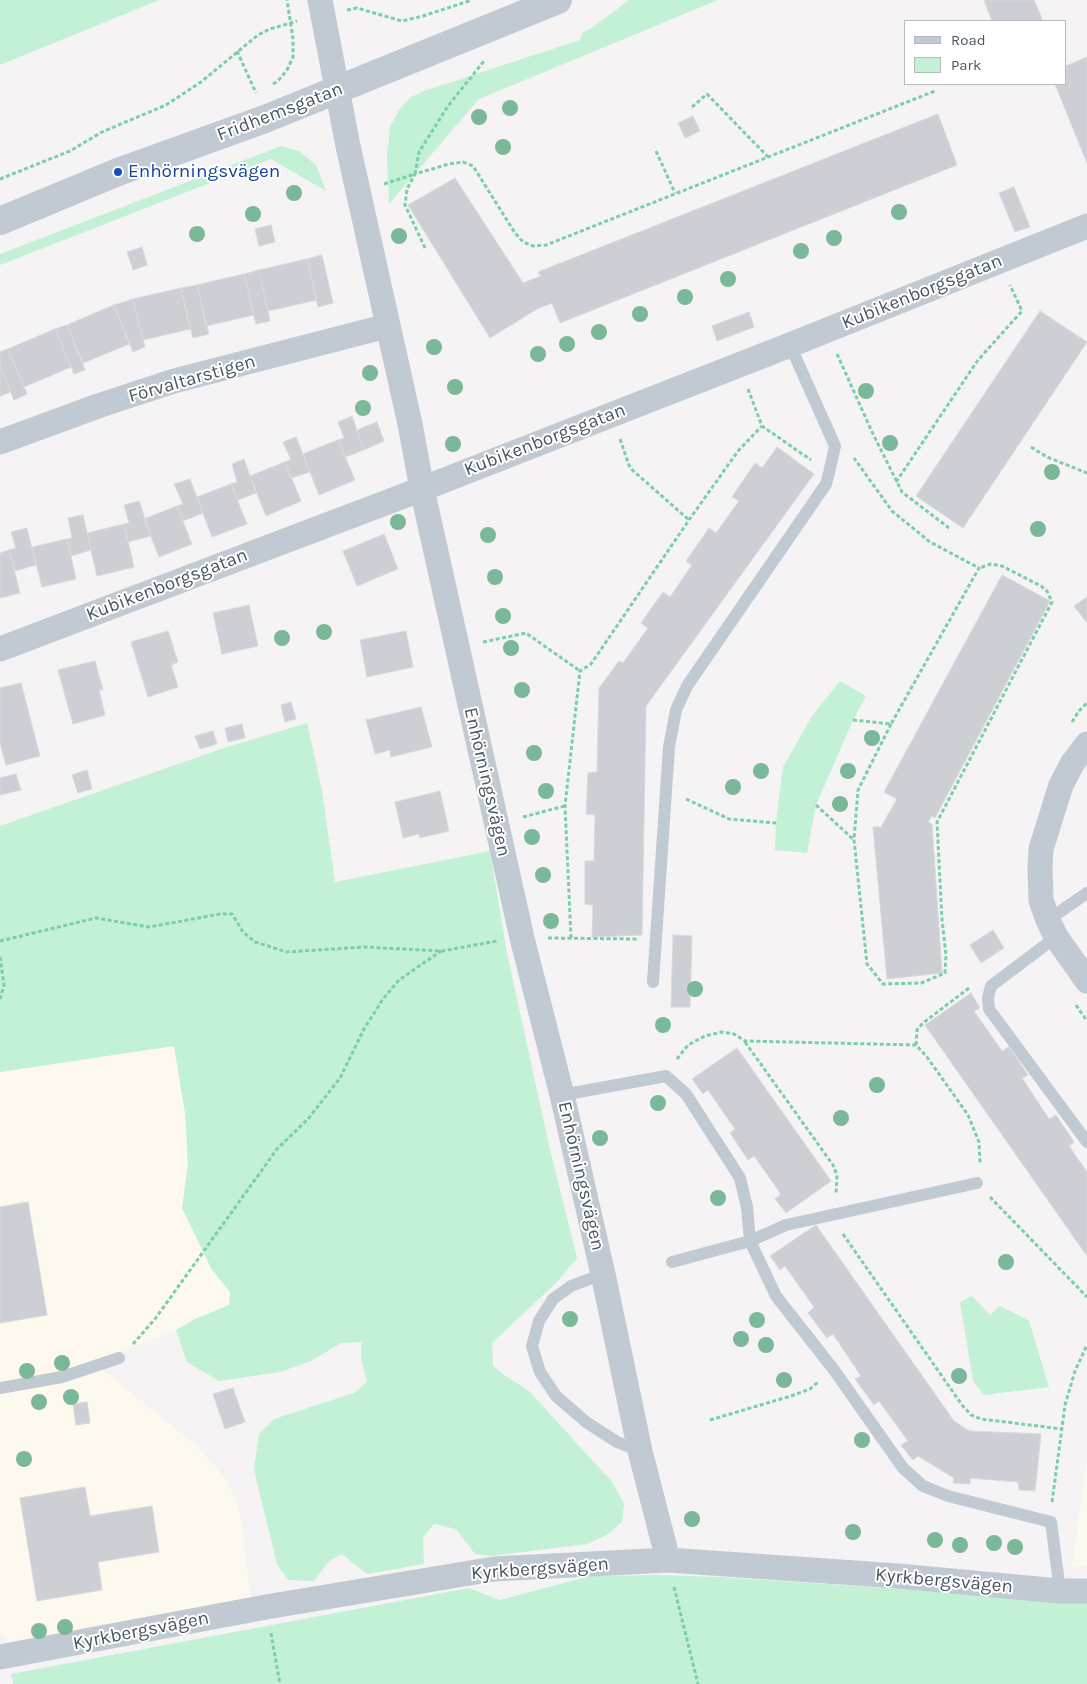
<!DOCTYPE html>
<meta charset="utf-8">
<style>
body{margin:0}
#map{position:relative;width:1087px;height:1684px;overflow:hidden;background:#f5f3f3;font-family:Karla,sans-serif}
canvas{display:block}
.legend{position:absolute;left:904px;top:20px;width:162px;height:65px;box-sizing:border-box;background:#fff;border:1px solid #b7bbc0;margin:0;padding:6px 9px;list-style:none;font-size:15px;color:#4a5661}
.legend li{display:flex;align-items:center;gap:10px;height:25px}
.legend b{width:25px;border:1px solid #b7bbc0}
</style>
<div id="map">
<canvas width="1087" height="1684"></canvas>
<ul class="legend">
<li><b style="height:6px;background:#c1cad2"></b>Road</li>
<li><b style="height:14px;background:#c3f1d5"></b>Park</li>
</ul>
</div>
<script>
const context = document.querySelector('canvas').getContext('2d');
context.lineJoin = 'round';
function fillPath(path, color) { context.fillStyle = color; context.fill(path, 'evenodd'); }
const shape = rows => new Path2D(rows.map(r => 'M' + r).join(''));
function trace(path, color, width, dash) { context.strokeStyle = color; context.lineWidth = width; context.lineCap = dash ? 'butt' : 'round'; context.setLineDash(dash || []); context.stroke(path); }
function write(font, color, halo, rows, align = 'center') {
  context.font = font + ' Karla,sans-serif'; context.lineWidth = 4; context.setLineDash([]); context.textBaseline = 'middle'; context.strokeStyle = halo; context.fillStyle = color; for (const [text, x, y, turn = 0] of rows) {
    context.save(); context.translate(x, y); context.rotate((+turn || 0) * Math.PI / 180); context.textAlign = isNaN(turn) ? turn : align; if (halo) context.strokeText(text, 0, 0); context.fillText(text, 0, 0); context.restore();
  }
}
const commercial = shape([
 [174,1046,185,1113,188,1164,182,1208,212,1270,230,1292,229,1305,195,1319,176,1330,94,1363,196,1445,226,1479,240,1512,251,1601,12,1645,0,1632,0,1072],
 [1087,1459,1087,1567,1072,1567]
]);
const green = shape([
 [0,0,159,0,0,65],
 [629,0,718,0,479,99,389,204,387,155,390,127,399,110,411,97,424,91,580,40,582,33,592,28],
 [281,146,299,151,316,165,326,191,271,159,0,265,0,254],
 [840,681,866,696,853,720,816,805,807,853,775,850,776,823,783,767,812,716],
 [307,723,322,790,335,882,490,851,507,953,550,1150,577,1258,556,1283,492,1343,493,1366,507,1377,529,1391,613,1483,624,1504,622,1522,608,1534,587,1544,491,1556,475,1554,456,1529,434,1524,423,1537,424,1564,367,1574,342,1554,329,1561,314,1581,288,1580,277,1564,254,1470,259,1434,274,1419,354,1393,367,1382,361,1358,361,1342,341,1343,311,1361,280,1372,219,1381,187,1362,176,1330,195,1319,229,1305,230,1292,212,1270,182,1208,188,1164,185,1113,174,1046,0,1072,0,826,227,747],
 [972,1296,990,1315,1000,1306,1029,1321,1049,1387,984,1395,973,1381,960,1302],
 [660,1575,720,1577,974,1594,1087,1599,1087,1684,13,1684,11,1674,469,1588,500,1600,590,1576]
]);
const building = shape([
 [984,0,1034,0,1043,21,992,21,984,0],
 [1087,57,1087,163,1055,84,1066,84,1066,66,1087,57],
 [938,114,957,165,560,323,552,303,537,309,490,338,408,205,455,178,523,283,541,276,538,272,938,114],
 [693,116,700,131,685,138,678,123,693,116],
 [1014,187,1030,227,1015,232,999,193,1014,187],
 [271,225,275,242,259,246,255,229,271,225],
 [142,247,147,265,133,270,127,252,142,247],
 [322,255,333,303,318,307,307,259,322,255],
 [307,259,317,300,268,311,259,270,307,259],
 [259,270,270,321,256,324,244,274,259,270],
 [244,274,254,315,206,326,197,285,244,274],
 [197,285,209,334,193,338,181,288,197,285],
 [181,288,190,329,143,340,133,299,181,288],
 [133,299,145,347,133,352,114,305,133,299],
 [114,305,129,344,83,363,67,325,114,305],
 [1040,311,1087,342,963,528,916,496,1040,311],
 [749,312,754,327,717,341,712,326,749,312],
 [67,325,85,370,74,374,55,329,67,325],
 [55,329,71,367,24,387,8,349,55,329],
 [8,349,27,394,14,400,0,366,0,352,8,349],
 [0,366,11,392,0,396,0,366],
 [352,416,364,450,345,457,338,440,344,438,338,422,352,416],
 [377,422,384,441,364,450,357,430,377,422],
 [296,437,310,472,291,478,285,462,291,460,283,442,296,437],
 [338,440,355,480,319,495,303,454,338,440],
 [777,447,814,474,646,706,642,935,592,937,593,905,585,904,585,861,594,861,595,815,586,814,588,773,597,772,599,688,619,661,623,663,648,628,641,623,663,592,670,597,692,565,686,561,709,528,716,533,739,501,732,497,755,463,762,468,777,447],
 [244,459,256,493,238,500,231,484,237,482,232,464,244,459],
 [285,462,301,501,266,516,250,476,285,462],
 [190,479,203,513,183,521,177,506,183,504,174,484,190,479],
 [231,484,247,524,212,537,197,497,231,484],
 [139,501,151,536,128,542,124,524,129,523,124,505,139,501],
 [177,506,192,544,159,557,144,519,177,506],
 [83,515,91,550,71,556,67,539,72,538,68,518,83,515],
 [124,524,134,567,97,576,87,533,124,524],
 [27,528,36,565,15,571,9,550,16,548,11,532,27,528],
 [384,534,398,569,357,586,343,551,384,534],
 [67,539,76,579,42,587,32,547,67,539],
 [9,550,20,593,0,598,0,553,9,550],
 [1002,575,1050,601,935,818,932,816,928,822,932,824,942,973,887,979,873,827,881,827,897,799,884,792,1002,575],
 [1087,597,1087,623,1074,606,1087,597],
 [249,605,258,646,222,654,213,613,249,605],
 [168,631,178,662,171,665,178,687,148,697,131,642,168,631],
 [406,631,413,667,367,677,360,640,406,631],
 [95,661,103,690,99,690,105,715,73,724,58,670,95,661],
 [21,683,40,756,6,765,0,743,0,688,21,683],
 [291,702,296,719,285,722,281,705,291,702],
 [421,707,432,747,391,757,390,750,375,754,366,720,421,707],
 [242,724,245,738,228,742,225,728,242,724],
 [213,731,217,744,200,749,195,736,213,731],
 [87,770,92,789,78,793,72,775,87,770],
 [16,774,21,790,0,795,0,778,16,774],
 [440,791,449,831,420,838,419,834,403,838,395,802,440,791],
 [993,930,1004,948,981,963,970,945,993,930],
 [673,935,692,936,690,1007,671,1007,673,935],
 [971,993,980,1008,974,1011,1002,1051,1009,1047,1028,1075,1022,1078,1049,1119,1056,1115,1074,1142,1069,1146,1087,1172,1087,1256,925,1025,971,993],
 [737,1048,831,1181,786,1213,775,1199,781,1194,754,1156,748,1160,730,1133,735,1129,708,1090,703,1094,692,1079,737,1048],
 [28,1202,47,1315,0,1323,0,1207,28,1202],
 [816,1225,954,1421,969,1431,1041,1434,1035,1491,1019,1490,1018,1482,970,1478,970,1484,953,1483,954,1478,918,1456,913,1460,901,1445,908,1441,879,1401,874,1405,855,1379,861,1376,833,1334,827,1338,808,1313,814,1307,785,1266,780,1270,770,1256,816,1225],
 [233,1388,245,1422,225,1429,213,1394,233,1388],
 [87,1402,90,1423,76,1425,73,1404,87,1402],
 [85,1487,90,1516,152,1506,159,1552,98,1562,102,1590,37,1601,20,1498,85,1487]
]);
const path = shape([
 [347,10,357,8,402,21,423,16,472,0],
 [237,51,256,93],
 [273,84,278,81,287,70,293,57,293,39,287,0],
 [692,107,707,94,768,157],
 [656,151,675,193],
 [0,179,70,151,102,132,166,105,201,82,258,35,270,29,297,21],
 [384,184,415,174,419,152,448,106,484,61],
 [425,248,405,205,407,189,415,174,449,164,463,162,473,166,515,233,523,242,533,246,546,245,935,91],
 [837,354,873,434,902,492,949,528],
 [748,389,762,426,811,460],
 [620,439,630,468,689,520],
 [1031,447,1047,457,1087,473],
 [896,482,978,360,1022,311,1010,285],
 [483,642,526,633,580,671],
 [853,720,891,724,979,568,930,542,892,511,854,458],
 [1072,722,1079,711,1087,703],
 [891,724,858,790,854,840,867,964,883,984,921,983,945,973,946,955,942,920,937,822,1052,602,1047,591,1041,586,1002,566,991,564,979,568],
 [686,799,729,819,776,823],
 [816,805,854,840],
 [523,817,565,806],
 [548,938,637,939],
 [571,938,565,806,580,671,591,664,689,520,738,451,762,426],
 [0,941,96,918,149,927,220,914,232,914,243,932,255,942,287,952,364,947,442,951,497,941],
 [0,957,4,985,0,999],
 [1076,1005,1087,1021],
 [745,1042,833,1165,837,1175,836,1194],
 [916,1045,917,1030,923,1023,969,988],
 [677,1059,688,1045,705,1036,722,1032,734,1034,745,1041,916,1045,927,1057,968,1115,979,1142,980,1163],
 [990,1197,1087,1297],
 [843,1234,962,1405,971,1415,981,1419,1062,1429],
 [133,1344,155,1319,277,1149,308,1119,340,1078,364,1029,383,999,399,980,441,951],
 [710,1420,791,1396,810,1389,818,1382],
 [1052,1502,1065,1405,1075,1371,1087,1345],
 [674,1587,698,1684],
 [271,1633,280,1684]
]);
const service = shape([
 [1048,920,1087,893],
 [1056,937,991,986,988,998,989,1009,1087,1142],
 [653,982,669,747,676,710,687,686,826,484,829,473,835,446,790,345],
 [562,1095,666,1076,686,1094,740,1178,747,1207,750,1241,776,1296,834,1370,903,1468,923,1486,948,1496,1051,1522,1060,1591],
 [672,1262,750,1241,786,1225,977,1183],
 [603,1274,571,1286,553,1299,539,1321,532,1346,540,1372,556,1396,586,1422,617,1442,640,1451],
 [0,1388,62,1377,119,1358]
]);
const minor = shape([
 [320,0,348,146,410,424,422,489,522,938,562,1095,603,1274,640,1451,668,1560],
 [0,442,98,406,174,381,387,326],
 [0,649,422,489,790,345,1087,226],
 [1087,744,1072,764,1061,785,1041,849,1040,868,1041,900,1048,920,1056,937,1087,981],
 [0,1657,266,1607,494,1569,668,1560,898,1576,1060,1591,1087,1591]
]);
const tertiary = shape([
 [0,221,118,172,265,119,558,0]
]);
const trees = [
 [510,108],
 [479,117],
 [503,147],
 [294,193],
 [899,212],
 [253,214],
 [197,234],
 [399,236],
 [834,238],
 [801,251],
 [728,279],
 [685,297],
 [640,314],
 [599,332],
 [567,344],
 [434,347],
 [538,354],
 [370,373],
 [455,387],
 [866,391],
 [363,408],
 [890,443],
 [453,444],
 [1052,472],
 [398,522],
 [1038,529],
 [488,535],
 [495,577],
 [503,616],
 [324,632],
 [282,638],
 [511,648],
 [522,690],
 [872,738],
 [534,753],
 [761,771],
 [848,771],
 [733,787],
 [546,791],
 [840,804],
 [532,837],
 [543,875],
 [551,921],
 [695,989],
 [663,1025],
 [877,1085],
 [658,1103],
 [841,1118],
 [600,1138],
 [718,1198],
 [1006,1262],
 [570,1319],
 [757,1320],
 [741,1339],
 [766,1345],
 [62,1363],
 [27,1371],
 [959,1376],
 [784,1380],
 [71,1397],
 [39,1402],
 [862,1440],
 [24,1459],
 [692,1519],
 [853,1532],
 [935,1540],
 [994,1543],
 [960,1545],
 [1015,1547],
 [65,1627],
 [39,1631]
];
const markers = [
 [118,172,5,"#1a4fb4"]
];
const streetNames = [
 ["Fridhemsgatan",280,112,-21],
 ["Kubikenborgsgatan",922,292,-22],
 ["Förvaltarstigen",192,379,-16],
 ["Kubikenborgsgatan",545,440,-21],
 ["Kubikenborgsgatan",167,585,-21],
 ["Enhörningsvägen",487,782,77],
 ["Enhörningsvägen",581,1176,77],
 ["Kyrkbergsvägen",540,1569,-4],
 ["Kyrkbergsvägen",944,1581,5],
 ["Kyrkbergsvägen",141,1631,-11]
];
const transitNames = [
 ["Enhörningsvägen",128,172]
];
fillPath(commercial, '#fdf9ef');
fillPath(green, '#c3f1d5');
fillPath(building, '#cdcfd5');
trace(building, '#d7d9de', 1);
trace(path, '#7ad0a6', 3, [4, 2.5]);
trace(service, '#c1cad2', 12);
trace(minor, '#c1cad2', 25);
trace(tertiary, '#c1cad2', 28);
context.fillStyle = '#7bb799';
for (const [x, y] of trees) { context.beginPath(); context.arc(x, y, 8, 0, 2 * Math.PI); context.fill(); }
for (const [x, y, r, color] of markers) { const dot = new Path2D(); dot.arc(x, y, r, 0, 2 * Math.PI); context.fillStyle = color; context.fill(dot); trace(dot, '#fff', 2); }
write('19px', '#4a5661', '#fff', streetNames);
write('19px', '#164399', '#fff', transitNames, 'left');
</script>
